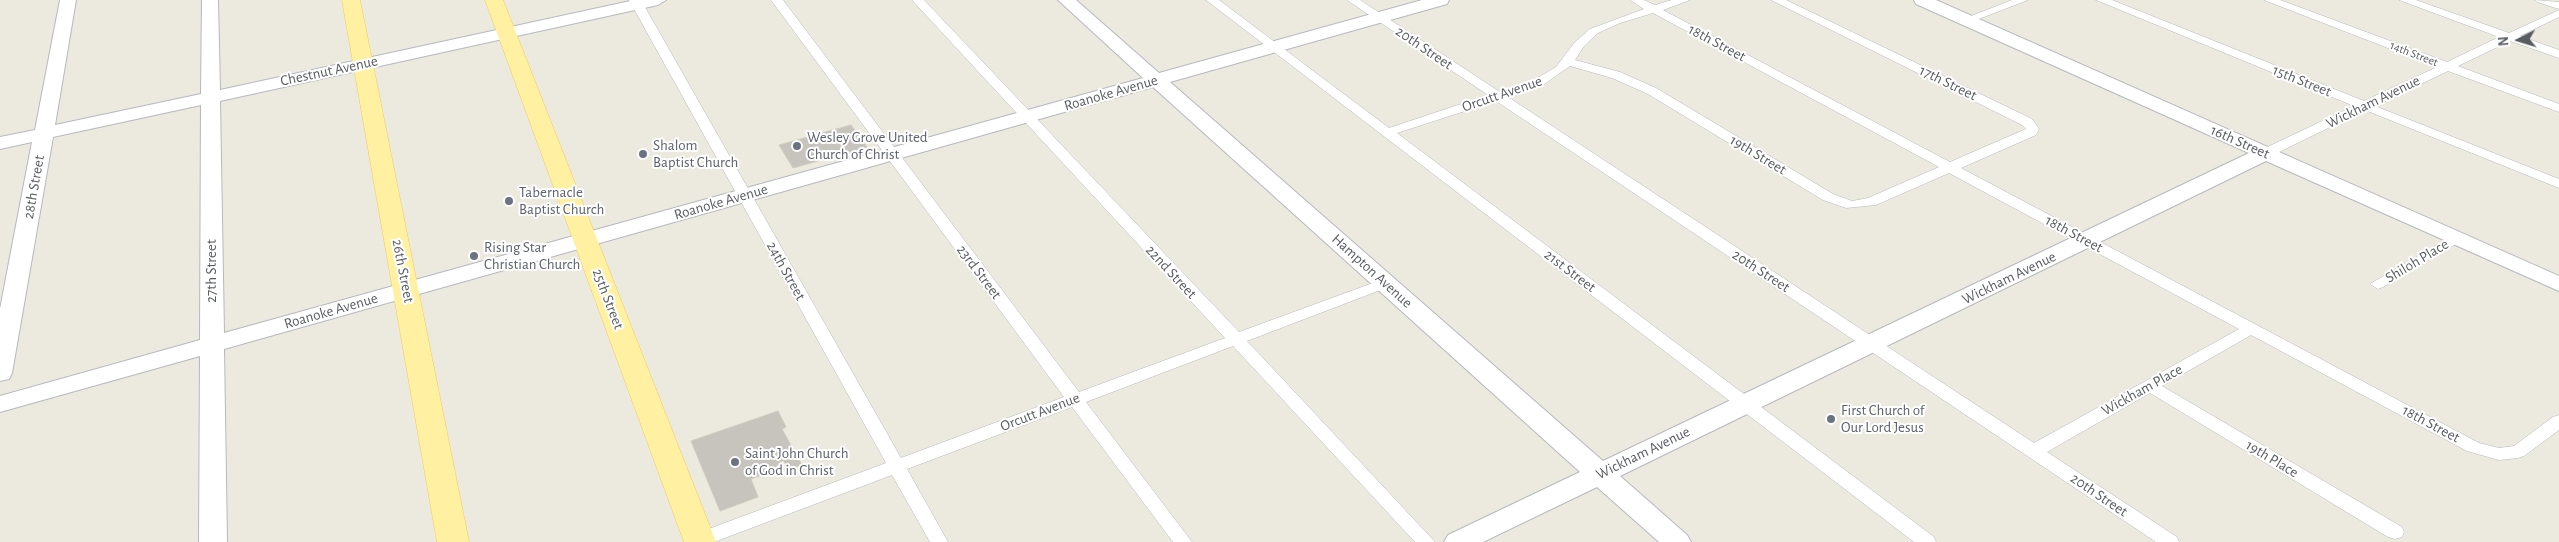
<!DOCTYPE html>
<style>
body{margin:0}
#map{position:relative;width:2559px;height:542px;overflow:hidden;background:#ece9df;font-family:"Alegreya Sans",sans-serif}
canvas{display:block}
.north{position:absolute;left:2494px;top:15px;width:50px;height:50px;-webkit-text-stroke:4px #fff;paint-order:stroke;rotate:265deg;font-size:14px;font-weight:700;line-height:20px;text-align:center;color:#585c61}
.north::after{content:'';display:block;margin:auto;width:18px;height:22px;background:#585c61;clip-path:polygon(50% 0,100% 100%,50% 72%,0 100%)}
</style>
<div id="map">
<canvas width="2559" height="542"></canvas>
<div class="north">N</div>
</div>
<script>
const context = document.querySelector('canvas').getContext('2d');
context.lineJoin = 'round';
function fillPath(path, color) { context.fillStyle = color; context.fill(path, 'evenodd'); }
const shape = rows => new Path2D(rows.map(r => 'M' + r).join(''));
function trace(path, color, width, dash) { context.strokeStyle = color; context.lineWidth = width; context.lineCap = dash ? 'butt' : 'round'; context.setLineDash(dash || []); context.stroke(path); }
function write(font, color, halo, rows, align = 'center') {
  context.font = font + ' "Alegreya Sans",sans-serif'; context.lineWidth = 4; context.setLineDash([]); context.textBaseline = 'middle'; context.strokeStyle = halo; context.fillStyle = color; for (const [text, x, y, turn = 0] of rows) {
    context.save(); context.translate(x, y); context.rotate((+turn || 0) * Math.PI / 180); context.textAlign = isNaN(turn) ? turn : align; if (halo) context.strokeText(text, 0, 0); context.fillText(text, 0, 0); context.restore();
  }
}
const building = shape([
 [851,125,867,147,793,168,779,145,851,125],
 [778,411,786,427,782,429,802,465,789,470,783,460,770,472,751,479,758,497,720,511,691,441,778,411]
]);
const street = shape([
 [629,0,641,0,901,458,1064,397,771,0,783,0,1079,392,1225,338,912,0,924,0,1239,332,1381,280,1391,280,1394,283,1391,286,1247,341,1435,542,1415,542,1233,346,1086,402,1192,542,1173,542,1072,407,907,469,948,542,930,542,892,475,714,542,685,542,687,537,886,463,629,0],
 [1206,0,1219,0,1389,128,1488,95,1347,0,1360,0,1500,92,1532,81,1556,67,1575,42,1590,29,1644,9,1630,0,1644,0,1655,5,1672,0,1690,0,1663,10,1950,162,2026,129,2022,125,1771,0,1786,0,2032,119,2039,129,2036,135,1961,168,2479,443,2499,448,2514,446,2553,417,2559,415,2559,430,2524,456,2518,458,2499,460,2467,451,2251,335,2162,386,2402,527,2404,532,2402,537,2395,539,2388,537,2150,393,2047,452,2177,537,2179,542,2156,542,1496,101,1397,133,1934,537,1936,542,1914,542,1206,0],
 [1653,13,1939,167,1868,198,1852,201,1833,194,1656,88,1620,72,1575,60,1584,46,1598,33,1620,23,1653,13],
 [1570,66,1612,78,1648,94,1823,200,1846,208,1876,205,1949,173,2239,329,2034,443,1508,97,1540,87,1570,66],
 [2012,0,2028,0,1971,22,1967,23,1961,20,2012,0],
 [2096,0,2112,0,2364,101,2437,67,2264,0,2280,0,2447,62,2499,37,2399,0,2416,0,2509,33,2559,10,2559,17,2520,36,2559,50,2559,58,2510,41,2458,66,2559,104,2559,112,2448,71,2375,106,2559,179,2559,188,2365,110,2271,156,2261,156,2259,153,2261,150,2354,106,2096,0],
 [2535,0,2559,2,2559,9,2537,2,2535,0],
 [2456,234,2461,235,2463,238,2461,241,2383,287,2378,289,2370,284,2456,234]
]);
const secondary = shape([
 [60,0,76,0,55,125,201,94,202,0,218,0,220,90,635,0,666,0,658,5,220,101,224,333,1143,78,1058,0,1076,0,1159,73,1422,0,1449,0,1447,4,1170,82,1603,461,2249,153,1916,4,1914,0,1936,0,2559,276,2559,291,2266,161,1620,476,1687,535,1691,542,1659,542,1597,487,1483,542,1444,542,1448,535,1580,472,1153,87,224,349,227,542,199,542,200,356,0,412,0,396,200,340,201,105,53,137,12,373,9,379,0,381,0,309,32,142,0,149,0,137,35,130,60,0]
]);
const primary = shape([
 [342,0,360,0,469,542,437,542,342,0],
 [485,0,503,0,716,542,684,542,485,0]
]);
const markers = [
 [797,146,5,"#6b7280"],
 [643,154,5,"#6b7280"],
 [509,201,5,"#6b7280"],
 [474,256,5,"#6b7280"],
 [1831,419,5,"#6b7280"],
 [735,462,5,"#6b7280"]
];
const farStreetnames = [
 ["14th Street",2414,54,21]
];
const streetNames = [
 ["18th Street",1717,43,28],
 ["20th Street",1424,48,34],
 ["Chestnut Avenue",329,71,-12],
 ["15th Street",2302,81,22],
 ["17th Street",1948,83,26],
 ["Roanoke Avenue",1111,93,-16],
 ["Orcutt Avenue",1502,94,-19],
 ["Wickham Avenue",2373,102,-26],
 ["16th Street",2240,142,24],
 ["19th Street",1758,155,31],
 ["28th Street",34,187,-80],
 ["Roanoke Avenue",721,202,-16],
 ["18th Street",2074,234,28],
 ["Shiloh Place",2417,261,-31],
 ["27th Street",211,271,-90],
 ["26th Street",403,271,79],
 ["24th Street",786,271,61],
 ["Hampton Avenue",1372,271,42],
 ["21st Street",1570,271,37],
 ["20th Street",1761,271,33],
 ["23rd Street",979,272,53],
 ["22nd Street",1171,272,47],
 ["Wickham Avenue",2009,278,-26],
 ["25th Street",608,299,69],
 ["Roanoke Avenue",331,311,-16],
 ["Wickham Place",2142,390,-29],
 ["Orcutt Avenue",1040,412,-21],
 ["18th Street",2431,424,28],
 ["Wickham Avenue",1643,453,-26],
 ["19th Place",2272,459,31],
 ["20th Street",2099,495,34]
];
const worshipNames = [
 ["Wesley Grove United",807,137],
 ["Church of Christ",807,154],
 ["Shalom",653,145],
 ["Baptist Church",653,162],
 ["Tabernacle",519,192],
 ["Baptist Church",519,209],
 ["Rising Star",484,247],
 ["Christian Church",484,264],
 ["First Church of",1841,410],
 ["Our Lord Jesus",1841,427],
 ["Saint John Church",745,453],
 ["of God in Christ",745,470]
];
fillPath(building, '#c7c4bd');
trace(building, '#d1cbbe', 1);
trace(street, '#b5b8bd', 1);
trace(secondary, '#b5b9bf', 2);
trace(primary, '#f4c951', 1);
fillPath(street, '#fff');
fillPath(secondary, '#fff');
fillPath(primary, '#fff1a1');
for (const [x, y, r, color] of markers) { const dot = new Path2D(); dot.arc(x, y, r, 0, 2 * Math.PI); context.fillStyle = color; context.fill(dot); trace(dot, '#fff', 2); }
write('12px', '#585c61', '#fff', farStreetnames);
write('15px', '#585c61', '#fff', streetNames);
write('15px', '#5b616d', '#fff', worshipNames, 'left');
</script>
